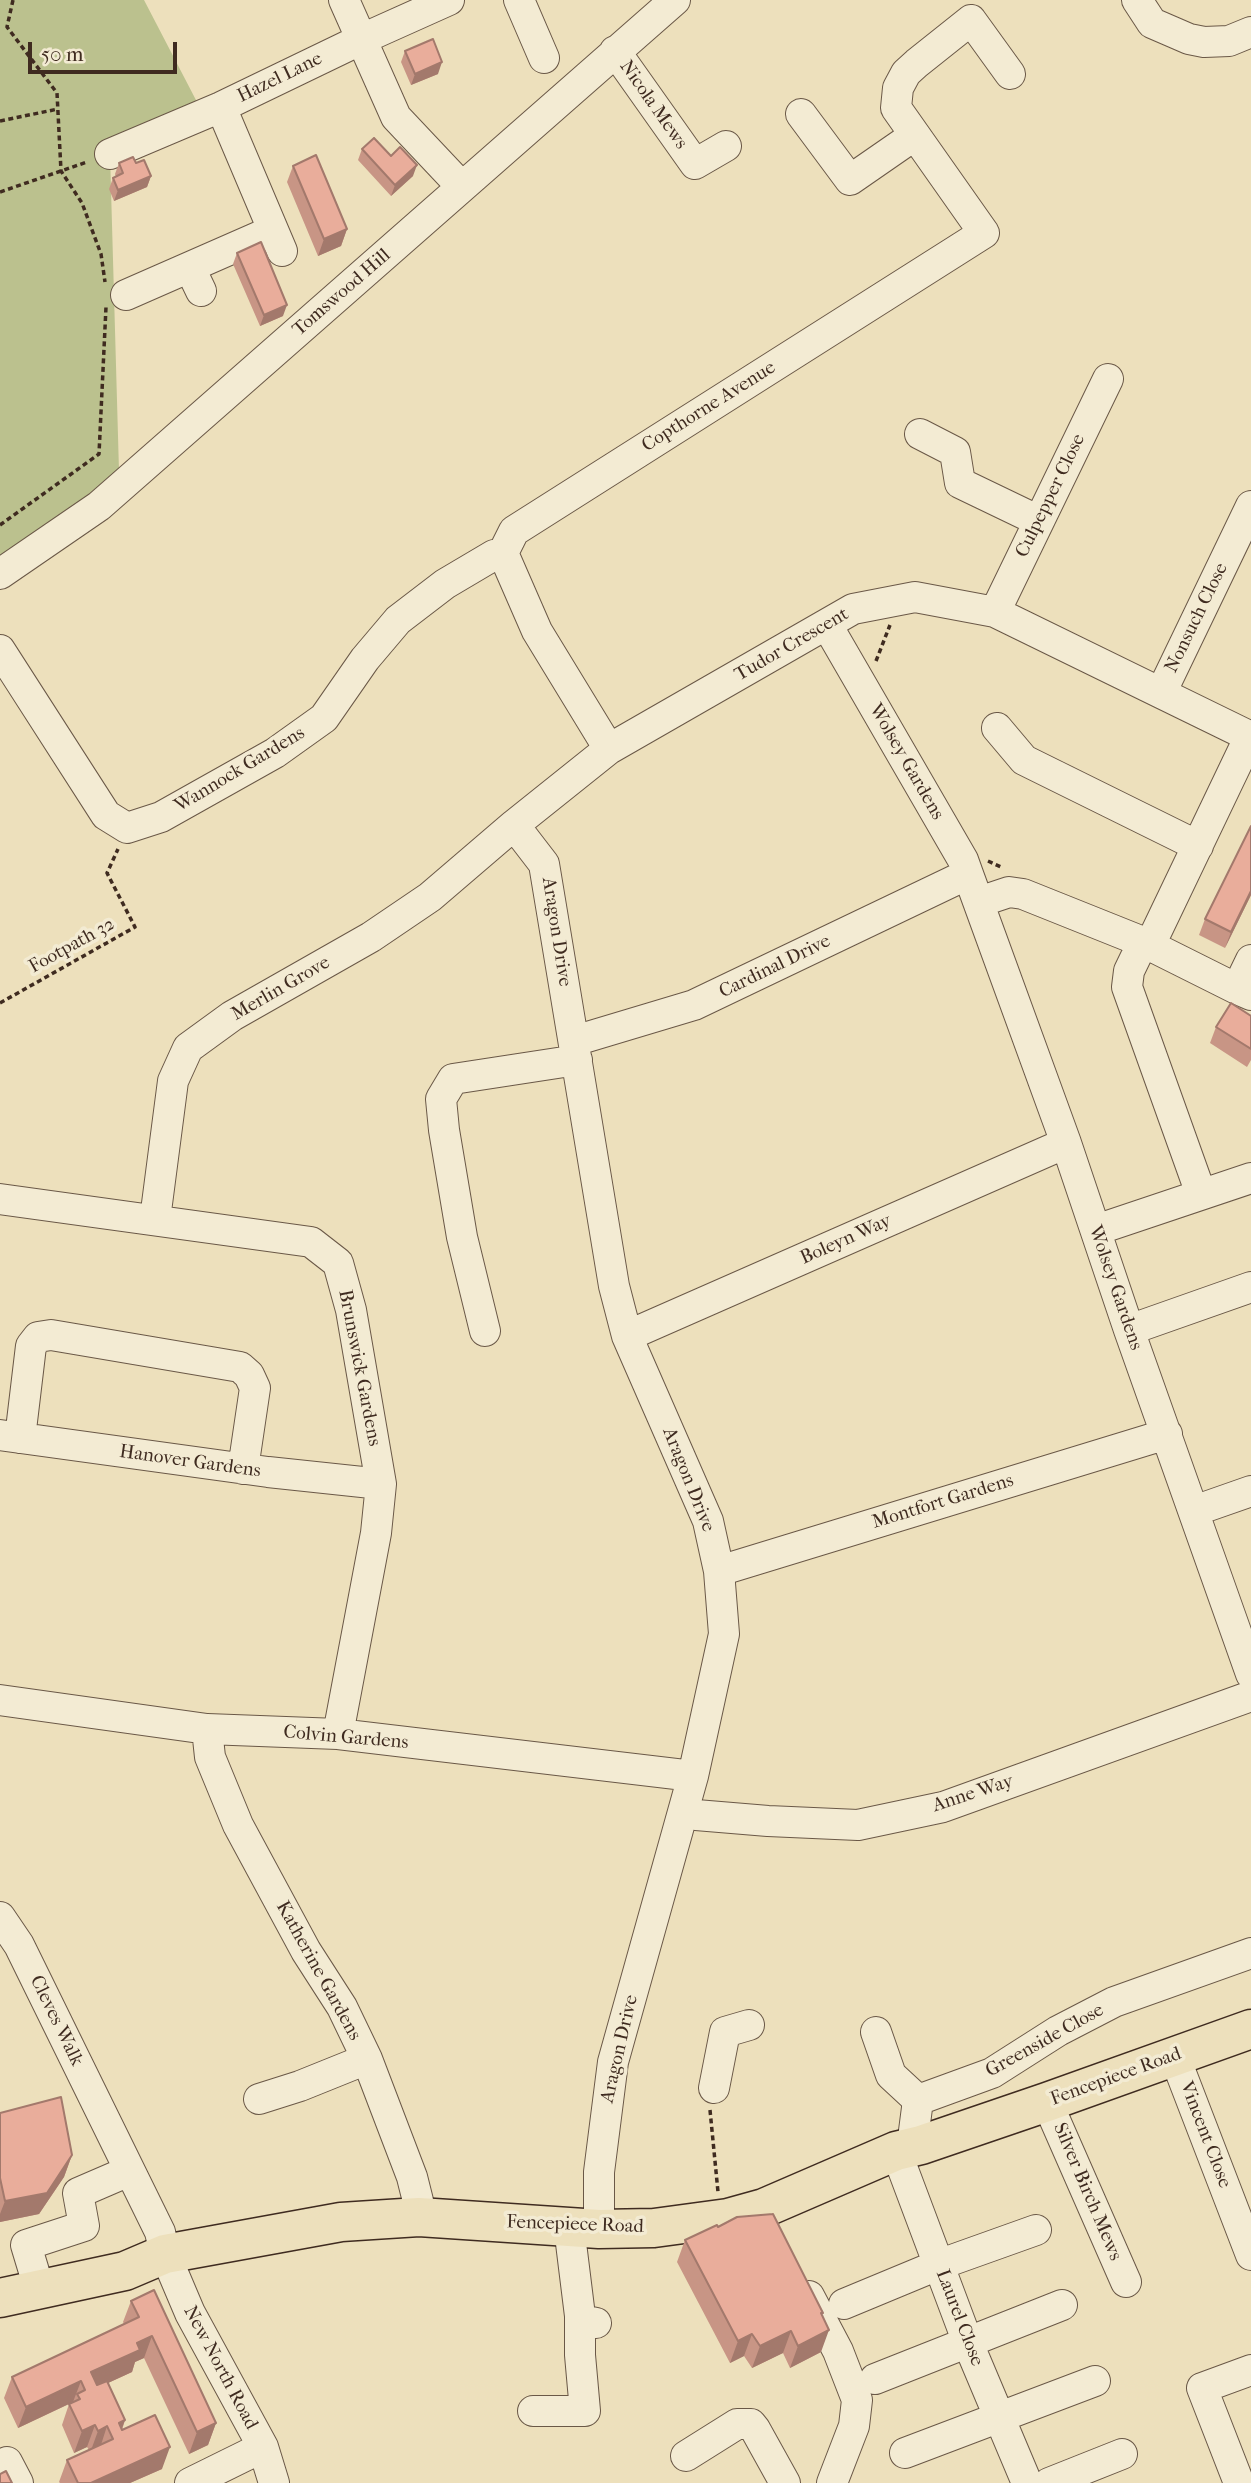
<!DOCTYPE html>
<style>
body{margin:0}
#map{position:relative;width:1251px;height:2483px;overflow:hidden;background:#ede0bc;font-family:"IM FELL French Canon",serif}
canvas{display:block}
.scale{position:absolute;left:28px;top:42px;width:149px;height:32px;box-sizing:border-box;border:4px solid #3f2b20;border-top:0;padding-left:9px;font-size:21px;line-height:24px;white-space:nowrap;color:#3f2b20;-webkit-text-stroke:5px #f3ebd3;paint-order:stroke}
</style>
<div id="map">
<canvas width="1251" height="2483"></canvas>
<div class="scale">50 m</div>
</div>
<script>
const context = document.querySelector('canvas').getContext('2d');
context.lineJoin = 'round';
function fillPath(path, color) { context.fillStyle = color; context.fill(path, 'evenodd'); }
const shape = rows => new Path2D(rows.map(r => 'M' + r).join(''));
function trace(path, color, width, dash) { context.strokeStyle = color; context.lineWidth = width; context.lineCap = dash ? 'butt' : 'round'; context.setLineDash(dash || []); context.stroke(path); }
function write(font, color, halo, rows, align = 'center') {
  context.font = font + ' "IM FELL French Canon",serif'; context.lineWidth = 7; context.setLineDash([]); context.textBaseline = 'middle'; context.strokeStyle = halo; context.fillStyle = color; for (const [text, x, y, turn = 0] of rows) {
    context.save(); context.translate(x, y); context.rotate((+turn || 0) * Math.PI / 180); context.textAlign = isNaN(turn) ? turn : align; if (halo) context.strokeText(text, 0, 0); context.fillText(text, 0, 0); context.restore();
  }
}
const green = shape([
 [0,0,144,0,197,102,110,154,119,471,0,566]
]);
const path = shape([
 [13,0,7,27,57,93,61,171,82,203,101,254,105,282],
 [0,121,58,109],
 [0,192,87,162],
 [0,525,99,454,106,307],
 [876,661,890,625],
 [988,861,1003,868],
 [0,1003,135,927,107,873,118,849],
 [710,2110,718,2192]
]);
const minor = shape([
 [344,0,396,117,462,187],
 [519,0,544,58],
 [1137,0,1152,23,1189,39,1204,42,1229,41,1251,32],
 [615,51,695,164,726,146],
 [221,107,282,251],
 [801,114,850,180,915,135],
 [110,154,221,107,362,39,449,0],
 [190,268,201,291],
 [126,295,272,231],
 [920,434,955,452,960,483,1039,521],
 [0,574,99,506,675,0],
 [995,612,1108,379],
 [827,625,963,860,968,874,1066,1143,1129,1330,1251,1674],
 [0,650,106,815,127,828,161,817,275,753,324,718,365,659,398,620,445,584,494,555,503,553],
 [1161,693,1251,506],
 [997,728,1024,760,1198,846],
 [609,749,537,631,503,553,514,531,984,233,896,108,898,88,906,73,917,63,971,20,1010,74],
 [514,825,544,864,614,1286,627,1336,708,1521,719,1571,724,1634,693,1776,613,2062,599,2172,599,2229],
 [979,902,1009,892,1023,894,1143,942,1237,989],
 [1143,942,1129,971,1127,987,1201,1194],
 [1150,945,1250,736],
 [1251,960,1237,989,1251,995],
 [574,1041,694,1005,968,874],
 [0,1199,311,1242,338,1263,351,1310,381,1484,376,1533,338,1734],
 [155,1219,173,1081,188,1048,232,1016,371,937,430,897,514,825,609,749,853,609,915,597,995,612,1251,737],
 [1096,1230,1251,1178],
 [1129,1330,1251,1287],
 [485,1331,462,1237,444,1130,441,1099,453,1079,577,1060],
 [627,1336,1066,1143],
 [0,1435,268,1472,381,1484],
 [20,1438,31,1346,38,1337,51,1335,240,1367,249,1375,255,1388,243,1469],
 [1194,1511,1251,1491],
 [719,1571,1167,1434],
 [0,1700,207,1729,338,1734,693,1776],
 [207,1729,210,1757,238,1825,306,1951,342,2007,367,2059,412,2177,418,2201,419,2217],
 [683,1812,696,1815,768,1821,858,1825,943,1807,1251,1696],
 [0,1917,19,1945,160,2232,165,2254,190,2313,263,2447,274,2483],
 [876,2032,891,2075,918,2100,914,2131,921,2145],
 [1174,2055,1251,2255],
 [714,2088,725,2032,749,2025],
 [259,2099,300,2086,367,2059],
 [918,2100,992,2073,1058,2031,1114,2002,1251,1953],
 [1047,2102,1126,2282],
 [896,2151,968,2343,1027,2483],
 [569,2227,580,2316,581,2320,596,2323],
 [39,2288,26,2245,84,2226,78,2193,129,2171],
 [809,2296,838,2351,857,2400,854,2426,832,2483],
 [844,2304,938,2265,1036,2230],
 [875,2379,1062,2305],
 [533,2411,585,2411,580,2355,580,2316],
 [905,2453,1095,2381],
 [686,2456,737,2424,751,2424,755,2429,785,2483],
 [0,2465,7,2462,18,2483],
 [190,2483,263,2447],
 [1049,2483,1122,2454],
 [1239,2483,1202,2388,1251,2370]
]);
const major = shape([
 [0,2298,125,2271,165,2254,341,2222,419,2217,599,2229,654,2228,728,2218,764,2208,896,2151,921,2145,1047,2102,1251,2029]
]);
const wall = shape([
 [405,51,438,74,411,85,401,62],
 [362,149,391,156,413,176,391,196,358,160],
 [119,163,136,163,151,176,147,187,114,201,109,189,113,178,116,177,115,174],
 [293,166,347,229,341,246,318,256,287,182],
 [237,253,283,316,260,326,233,264],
 [1251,826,1251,895,1225,948,1199,935,1205,919],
 [1251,1016,1251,1060,1247,1067,1210,1043,1216,1027],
 [0,2113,72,2155,64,2177,39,2214,0,2222],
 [685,2240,822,2315,821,2352,790,2368,783,2353,752,2368,744,2356,730,2363,677,2262],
 [131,2301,216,2423,208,2445,189,2454,144,2358,135,2362,132,2372,108,2383,125,2420,122,2430,162,2469,130,2483,60,2483,59,2482,67,2460,89,2450,87,2447,74,2453,62,2425,69,2404,18,2428,4,2398,12,2377,124,2324,123,2322]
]);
const shadedWall = shape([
 [442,62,438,74,411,85,415,74],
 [417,165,413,176,391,196,395,185],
 [151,176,147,187,114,201,118,190],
 [347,229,341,246,318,256,324,239],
 [287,305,283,316,260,326,264,315],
 [1251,891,1251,895,1225,948,1231,932],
 [72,2155,64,2177,39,2214,0,2222,0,2214,5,2201],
 [829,2330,821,2352,790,2368,798,2346],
 [791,2331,783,2353,752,2368,760,2346],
 [752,2334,744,2356,730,2363,738,2341],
 [152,2336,144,2358,135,2362,132,2372,84,2394,91,2372,137,2343],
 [81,2381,73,2402,18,2428,26,2407],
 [125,2420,117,2442,119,2423],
 [216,2423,208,2445,189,2454,197,2432],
 [95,2425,87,2447,74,2453,82,2431],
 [107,2426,100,2448,90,2453,98,2431],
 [170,2447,162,2469,130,2483,91,2483]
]);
const building = shape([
 [433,39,442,62,415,74,405,51,433,39],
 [374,138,391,156,400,147,417,165,395,185,362,149,374,138],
 [316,155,347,229,324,239,293,166,316,155],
 [133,157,136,163,144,160,151,176,118,190,113,178,123,173,119,163,133,157],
 [261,242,287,305,264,315,237,253,261,242],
 [1251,826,1251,891,1231,932,1205,919,1251,826],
 [1231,1003,1251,1016,1251,1049,1216,1027,1231,1003],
 [61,2097,72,2155,47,2193,5,2201,0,2178,0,2113,61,2097],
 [773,2214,823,2313,821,2313,829,2330,798,2346,791,2331,760,2346,752,2334,738,2341,685,2240,717,2225,718,2227,737,2217,773,2214],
 [154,2290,216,2423,197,2432,152,2336,137,2343,140,2350,91,2372,97,2385,107,2381,125,2420,119,2423,122,2430,155,2415,170,2447,91,2483,78,2483,67,2460,113,2439,107,2426,98,2431,95,2425,82,2431,69,2404,80,2399,77,2394,85,2390,81,2381,26,2407,12,2377,139,2317,131,2301,154,2290],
 [6,2471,12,2483,0,2483,0,2474,6,2471]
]);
const streetNames = [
 ["Hazel Lane",280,78,-26],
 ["Nicola Mews",653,105,55],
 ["Tomswood Hill",342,293,-41],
 ["Copthorne Avenue",709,407,-32],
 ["Culpepper Close",1051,496,-64],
 ["Nonsuch Close",1197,618,-64],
 ["Tudor Crescent",792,645,-30],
 ["Wolsey Gardens",906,762,60],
 ["Wannock Gardens",240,770,-31],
 ["Aragon Drive",556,932,81],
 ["Footpath 32",72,946,-29],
 ["Cardinal Drive",775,967,-26],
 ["Merlin Grove",281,989,-30],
 ["Boleyn Way",846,1240,-24],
 ["Wolsey Gardens",1115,1288,71],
 ["Brunswick Gardens",359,1368,79],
 ["Hanover Gardens",190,1462,8],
 ["Aragon Drive",688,1480,68],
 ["Montfort Gardens",943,1502,-17],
 ["Colvin Gardens",346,1738,5],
 ["Anne Way",973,1794,-18],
 ["Katherine Gardens",318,1971,61],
 ["Cleves Walk",56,2021,64],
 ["Greenside Close",1045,2041,-29],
 ["Aragon Drive",620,2049,-77],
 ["Fencepiece Road",1116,2077,-20],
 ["Vincent Close",1205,2135,69],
 ["Silver Birch Mews",1087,2192,67],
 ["Fencepiece Road",575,2225,2],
 ["Laurel Close",959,2318,69],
 ["New North Road",220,2368,62]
];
fillPath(green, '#bbc18e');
trace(minor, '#6a5847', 32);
trace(major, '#3f2b20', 41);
trace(path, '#3f2b20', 3.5, [5, 3.5]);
trace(minor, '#f3ebd3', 30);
trace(major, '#ede0bc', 38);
fillPath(wall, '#c89585');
fillPath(shadedWall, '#a3796c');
fillPath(building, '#e9ad9b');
trace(building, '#a3796c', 2);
write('19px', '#3f2b20', '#f3ebd3', streetNames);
</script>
